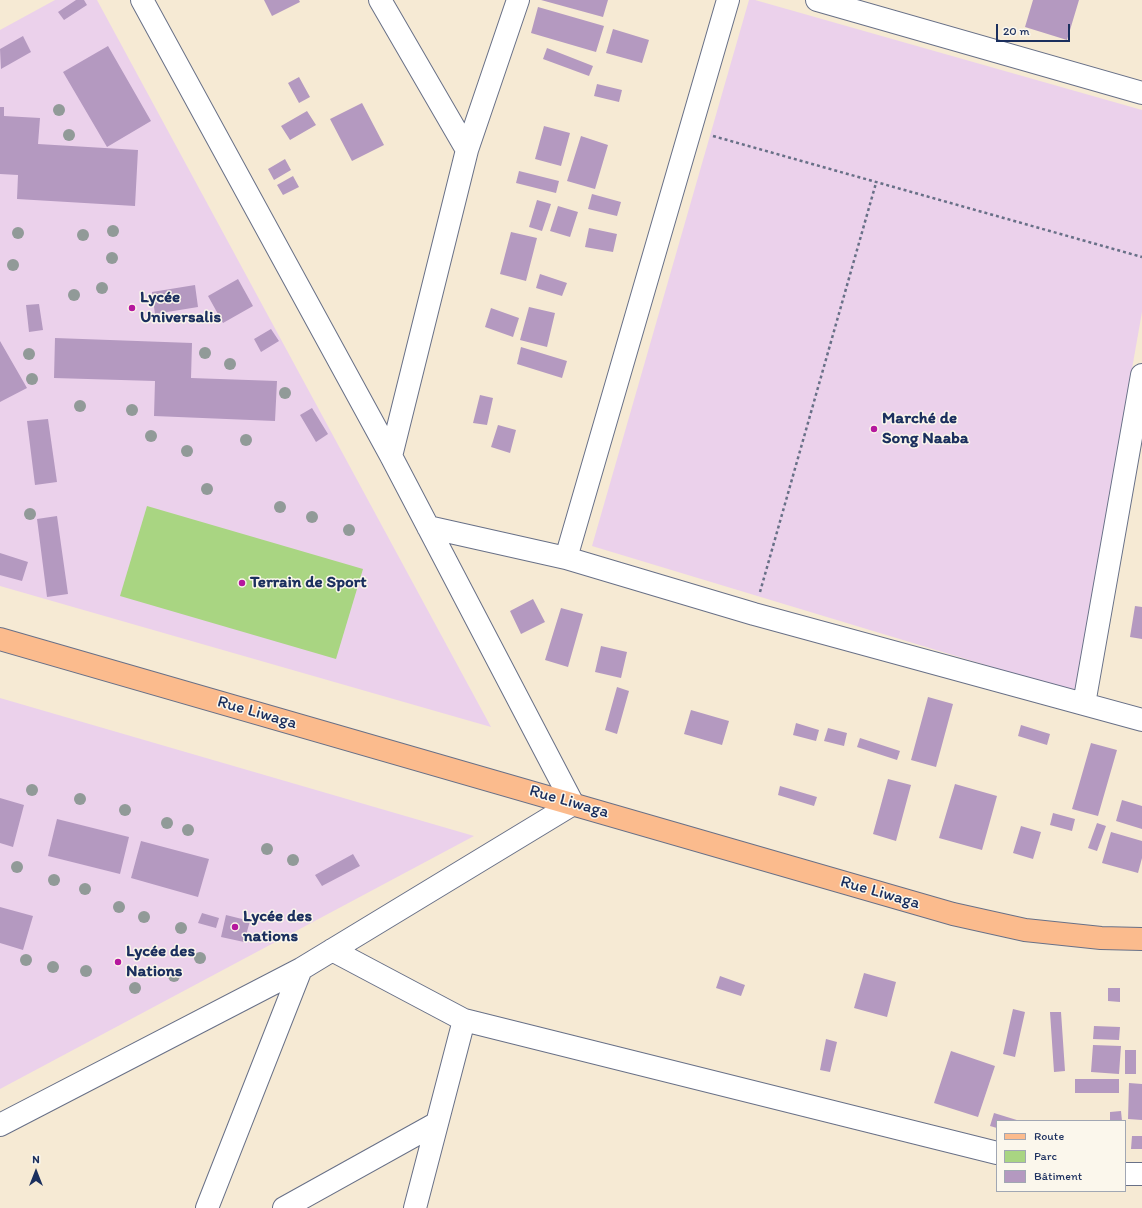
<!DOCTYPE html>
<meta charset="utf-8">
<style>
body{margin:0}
#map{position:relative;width:1142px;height:1208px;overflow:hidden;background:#f6ead4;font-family:Itim,sans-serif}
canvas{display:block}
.legend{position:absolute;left:996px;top:1120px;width:130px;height:72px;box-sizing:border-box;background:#fbf7ec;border:1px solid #a1a7b3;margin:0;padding:5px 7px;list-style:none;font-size:12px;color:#1b2f5e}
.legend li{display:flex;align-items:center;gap:8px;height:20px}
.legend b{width:20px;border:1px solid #a1a7b3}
.north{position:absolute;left:16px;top:1152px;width:40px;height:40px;-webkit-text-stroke:3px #fbf7ec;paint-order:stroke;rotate:0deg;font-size:11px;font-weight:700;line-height:16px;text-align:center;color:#1b2f5e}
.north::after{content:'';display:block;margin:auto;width:14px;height:18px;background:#1b2f5e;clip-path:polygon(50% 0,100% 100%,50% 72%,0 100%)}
.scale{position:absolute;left:996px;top:24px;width:74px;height:18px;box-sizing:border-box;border:2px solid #1b2f5e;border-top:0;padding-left:5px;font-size:12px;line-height:14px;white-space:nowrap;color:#1b2f5e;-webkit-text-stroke:3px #fbf7ec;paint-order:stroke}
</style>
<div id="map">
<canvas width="1142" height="1208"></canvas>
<ul class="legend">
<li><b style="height:5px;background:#fbbb8d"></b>Route</li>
<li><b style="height:11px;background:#a9d582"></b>Parc</li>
<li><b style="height:11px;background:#b499c0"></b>Bâtiment</li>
</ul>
<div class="north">N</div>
<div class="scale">20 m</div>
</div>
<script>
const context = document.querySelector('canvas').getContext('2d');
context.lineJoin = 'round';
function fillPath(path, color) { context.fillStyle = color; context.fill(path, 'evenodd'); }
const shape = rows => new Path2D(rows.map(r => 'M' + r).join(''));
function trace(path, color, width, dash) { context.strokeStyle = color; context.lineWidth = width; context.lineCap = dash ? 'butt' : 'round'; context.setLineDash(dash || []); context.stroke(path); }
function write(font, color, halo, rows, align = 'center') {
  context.font = font + ' Itim,sans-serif'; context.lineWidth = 3; context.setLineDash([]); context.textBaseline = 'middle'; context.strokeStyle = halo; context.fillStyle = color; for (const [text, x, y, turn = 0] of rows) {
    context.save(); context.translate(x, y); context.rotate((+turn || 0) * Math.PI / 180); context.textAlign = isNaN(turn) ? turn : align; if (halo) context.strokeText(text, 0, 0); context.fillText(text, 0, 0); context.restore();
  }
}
const built = shape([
 [55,0,97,0,491,727,0,586,0,30],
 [749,0,755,0,1142,110,1142,312,1075,692,592,546],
 [0,698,474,836,0,1089]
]);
const green = shape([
 [147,506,363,569,336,659,120,596]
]);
const building = shape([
 [76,0,84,0,87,5,64,20,58,12],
 [264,0,299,0,300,2,272,16],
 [541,0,608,0,603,17],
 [1033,0,1079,0,1067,40,1025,27],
 [538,7,604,26,596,52,531,33],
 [613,29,649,40,642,63,606,53],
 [23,36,31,52,1,69,0,49],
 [108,46,151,121,107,147,63,72],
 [547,48,593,66,589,76,543,59],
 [299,77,310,97,299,103,288,83],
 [597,84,622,90,619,102,594,96],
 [362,103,384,145,352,161,330,119],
 [0,107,4,107,4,116,40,118,38,144,138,150,135,206,17,199,18,175,0,174],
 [307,111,316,125,290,140,281,126],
 [544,126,570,133,561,166,535,159],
 [581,136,608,145,595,189,567,181],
 [285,159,291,170,274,180,268,169],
 [519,171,559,181,556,193,516,183],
 [293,176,299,187,283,195,277,185],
 [592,194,621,202,617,216,588,209],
 [537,200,551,204,542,231,529,227],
 [558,206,578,212,570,237,550,231],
 [589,228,617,234,613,252,585,247],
 [511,232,537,238,526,281,500,274],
 [540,274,567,283,562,296,536,288],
 [238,279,253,306,223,323,208,296],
 [195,285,198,307,155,314,152,292],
 [39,304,43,330,29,332,26,305],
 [529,307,555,313,547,347,520,340],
 [491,308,519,318,513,337,485,327],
 [271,329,279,341,261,352,254,339],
 [55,338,192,343,191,378,277,381,275,421,154,416,155,381,54,378],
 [0,341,27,388,0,402],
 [521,347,567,361,562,378,517,364],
 [480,395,493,398,487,425,473,423],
 [312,408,328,434,316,442,300,415],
 [48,419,57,482,35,485,27,421],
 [498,425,516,430,510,453,491,447],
 [57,516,68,594,47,597,37,519],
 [0,553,28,562,22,581,0,575],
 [533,599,545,622,521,634,510,611],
 [1135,606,1142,607,1142,639,1130,637],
 [561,608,583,614,568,667,545,660],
 [601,646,627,652,621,678,595,672],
 [617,687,629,691,617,734,605,730],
 [928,697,953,704,936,767,911,760],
 [691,710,729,721,722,745,684,734],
 [796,723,819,730,816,741,793,735],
 [1021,725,1050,734,1047,745,1018,736],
 [828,728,847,733,844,746,824,741],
 [860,738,900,751,897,760,857,747],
 [1091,743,1117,750,1098,816,1072,809],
 [888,779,911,785,896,841,873,834],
 [955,784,997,796,982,850,939,838],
 [780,786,817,797,814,806,778,795],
 [0,798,24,805,13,847,0,843],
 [1122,800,1142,806,1142,829,1116,821],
 [1053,813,1075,819,1072,831,1050,825],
 [57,819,129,837,120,874,48,856],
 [1097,823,1106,826,1097,851,1088,848],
 [1021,826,1041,832,1033,859,1013,853],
 [1111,832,1142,841,1142,858,1138,873,1102,863],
 [141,841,209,859,198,897,131,878],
 [353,854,360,866,322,886,315,875],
 [0,907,33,916,23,950,0,943],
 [202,913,219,918,216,928,198,923],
 [226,915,250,921,244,942,221,937],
 [864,973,896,982,887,1017,854,1008],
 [720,976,745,985,741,996,716,988],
 [1108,988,1120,988,1120,1002,1108,1001],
 [1013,1009,1025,1012,1015,1057,1003,1054],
 [1050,1012,1061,1012,1065,1071,1054,1072],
 [1094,1026,1120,1027,1119,1040,1093,1039],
 [826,1039,837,1042,830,1072,820,1070],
 [1093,1045,1121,1046,1119,1074,1091,1072],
 [1125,1050,1136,1050,1136,1074,1125,1074],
 [951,1051,995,1066,978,1117,934,1103],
 [1075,1079,1119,1079,1119,1093,1075,1093],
 [1129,1083,1142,1084,1142,1120,1128,1119],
 [1121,1111,1122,1121,1110,1121,1110,1112],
 [994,1113,1020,1121,997,1121,997,1128,990,1126],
 [1132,1136,1142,1136,1142,1149,1131,1149]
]);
const path = shape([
 [713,136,1142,257],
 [760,592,876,183]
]);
const minor = shape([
 [380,0,467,150],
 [817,0,1142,93],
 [391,456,467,150,518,0],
 [428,527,566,558,754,614,1142,720],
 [566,558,728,0],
 [1084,704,1142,375],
 [332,950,464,1020,997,1153],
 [0,1125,301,969,573,804,391,456,142,0],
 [1125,1174,1142,1174],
 [207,1208,301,969],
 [284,1208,437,1123],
 [415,1208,464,1020]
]);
const major = shape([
 [0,639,953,914,1025,930,1101,938,1142,939]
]);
const trees = [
 [59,110],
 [69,135],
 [113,231],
 [18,233],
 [83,235],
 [112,258],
 [13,265],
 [102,288],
 [74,295],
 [205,353],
 [29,354],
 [230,364],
 [32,379],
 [285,393],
 [80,406],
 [132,410],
 [151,436],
 [246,440],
 [187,451],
 [207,489],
 [280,507],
 [30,514],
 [312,517],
 [349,530],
 [32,790],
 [80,799],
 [125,810],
 [167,823],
 [188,830],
 [267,849],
 [293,860],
 [17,867],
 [54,880],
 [85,889],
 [119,907],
 [144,917],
 [181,928],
 [200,958],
 [26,960],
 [53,967],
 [86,971],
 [174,976],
 [135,988]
];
const markers = [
 [132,308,4,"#b5179e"],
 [874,429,4,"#b5179e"],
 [242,583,4,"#b5179e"],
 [235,927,4,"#b5179e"],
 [118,962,4,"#b5179e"]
];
const poiNames = [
 ["Lycée",140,298],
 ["Universalis",140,318],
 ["Marché de",882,419],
 ["Song Naaba",882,439],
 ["Terrain de Sport",250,583],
 ["Lycée des",243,917],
 ["nations",243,937],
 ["Lycée des",126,952],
 ["Nations",126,972]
];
const streetNames = [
 ["Rue Liwaga",257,713,16],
 ["Rue Liwaga",569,802,16],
 ["Rue Liwaga",880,893,16]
];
fillPath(built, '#ebd1eb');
fillPath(green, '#a9d582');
fillPath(building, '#b499c0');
trace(minor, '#687087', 24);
trace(major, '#687087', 24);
trace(path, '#687087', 2.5, [3, 3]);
trace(minor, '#fff', 22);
trace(major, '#fbbb8d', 22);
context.fillStyle = '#919a98';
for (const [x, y] of trees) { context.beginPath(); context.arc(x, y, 6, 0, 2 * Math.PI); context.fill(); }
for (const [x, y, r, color] of markers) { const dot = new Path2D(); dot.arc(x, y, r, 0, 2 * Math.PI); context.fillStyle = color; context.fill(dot); trace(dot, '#fbf7ec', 1.5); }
write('bold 17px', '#1b2f5e', '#fbf7ec', poiNames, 'left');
write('17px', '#1b2f5e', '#fbf7ec', streetNames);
</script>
